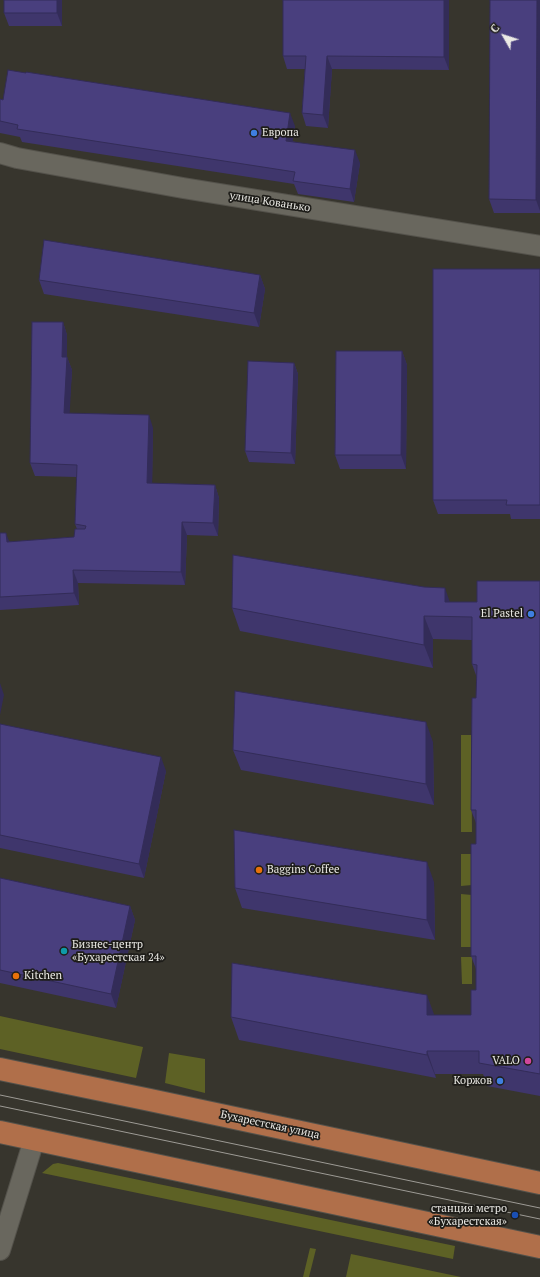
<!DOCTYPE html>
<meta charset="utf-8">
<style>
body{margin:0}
#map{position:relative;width:540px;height:1277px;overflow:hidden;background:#37352d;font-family:"PT Serif",serif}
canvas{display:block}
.north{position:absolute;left:484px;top:16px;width:40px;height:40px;-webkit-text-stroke:3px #1e1d19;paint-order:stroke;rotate:309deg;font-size:11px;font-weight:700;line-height:16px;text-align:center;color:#ebeae5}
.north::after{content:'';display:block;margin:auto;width:14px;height:18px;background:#ebeae5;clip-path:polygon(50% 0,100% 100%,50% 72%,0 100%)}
</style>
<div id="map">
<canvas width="540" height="1277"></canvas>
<div class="north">С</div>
</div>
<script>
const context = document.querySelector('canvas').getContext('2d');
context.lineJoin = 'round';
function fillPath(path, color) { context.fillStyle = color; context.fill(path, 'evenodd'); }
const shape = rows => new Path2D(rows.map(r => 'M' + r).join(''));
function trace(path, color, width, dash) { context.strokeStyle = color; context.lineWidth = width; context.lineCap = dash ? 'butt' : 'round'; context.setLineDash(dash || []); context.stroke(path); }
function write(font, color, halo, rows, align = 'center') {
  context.font = font + ' "PT Serif",serif'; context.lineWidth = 3.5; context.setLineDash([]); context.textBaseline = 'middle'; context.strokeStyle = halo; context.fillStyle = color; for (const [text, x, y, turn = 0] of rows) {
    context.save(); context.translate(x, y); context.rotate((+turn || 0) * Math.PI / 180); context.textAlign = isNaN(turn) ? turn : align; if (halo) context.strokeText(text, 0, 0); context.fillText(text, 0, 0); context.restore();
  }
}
const green = shape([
 [461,735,471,735,472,832,461,832],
 [461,854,472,854,472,885,461,886],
 [461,894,472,895,472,947,461,947],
 [461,957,472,957,472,984,462,984],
 [0,1016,143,1047,136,1078,0,1049],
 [169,1053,205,1059,205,1093,165,1083],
 [58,1163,455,1246,453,1259,42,1173,53,1164],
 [310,1248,316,1249,309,1277,303,1277],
 [351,1254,461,1277,346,1277]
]);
const minor = shape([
 [0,153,17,158,183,188,540,246],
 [0,1250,34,1140]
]);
const major = shape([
 [0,1069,150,1100,540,1183],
 [0,1132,540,1247]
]);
const tram = shape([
 [0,1095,540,1208],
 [0,1106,540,1219]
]);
const wall = shape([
 [4,0,62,0,62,26,9,26,4,13],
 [283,0,449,0,449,70,332,69,328,128,306,126,302,113,305,69,287,69,283,56],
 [540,0,540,213,494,213,489,199],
 [0,99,295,126,292,141,360,163,354,202,298,194,294,184,22,142,20,137,0,133],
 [540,269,540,519,511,519,510,514,438,514,433,500],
 [260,275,265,289,259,327,44,294,39,280],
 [63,322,67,335,67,357,72,370,69,413,153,428,152,483,215,485,219,498,218,536,187,535,185,585,78,583,79,605,0,610,0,533,10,542,74,537,77,529,75,524,77,477,35,476,30,463],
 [402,351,407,365,406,469,340,469,335,455],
 [294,363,298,374,295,464,249,462,245,451],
 [540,581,540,1096,487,1086,483,1074,435,1074,436,1078,239,1040,231,1017,471,1015,476,990,476,969,471,956,476,844,476,823,471,810,476,698,477,678,472,664,472,640,433,639,433,668,240,631,232,608,477,602],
 [0,724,166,771,144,878,0,848],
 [433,742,434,805,241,770,233,750],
 [0,878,130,906,135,920,116,1008,0,983],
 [434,882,435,940,242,908,235,888]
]);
const shadedWall = shape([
 [57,0,62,0,62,26,57,13],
 [444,0,449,0,449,70,444,57],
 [537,0,540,0,540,211,536,200],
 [327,56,332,69,328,128,323,115],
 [290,113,295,126,291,153,286,141],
 [355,150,360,163,354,202,350,189],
 [260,275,265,289,259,327,254,313],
 [63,322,67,335,67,360,67,357,72,370,69,426,64,413,62,357],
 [402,351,407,365,406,469,401,455],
 [294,363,298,374,295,464,291,453],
 [149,415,153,428,152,496,147,483],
 [215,485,219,498,218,536,213,523],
 [182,522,187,535,185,585,181,572],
 [6,533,11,546,7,542],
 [73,570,78,583,79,605,74,593],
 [445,588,453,611,445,602],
 [424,616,433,639,433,668,424,645],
 [0,683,4,695,0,715],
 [426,722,433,742,434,805,426,784],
 [161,757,166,771,144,878,139,864],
 [427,862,434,882,435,940,427,920],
 [130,906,135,920,116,1008,111,994],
 [427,995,435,1017,427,1015],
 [427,1051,435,1074,436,1078,427,1055]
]);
const building = shape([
 [4,0,57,0,57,13,4,13,4,0],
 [283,0,444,0,444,57,327,56,323,115,302,113,306,56,283,56,283,0],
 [490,0,537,0,536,200,489,199,490,0],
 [8,70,26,73,26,72,290,113,286,141,355,150,350,189,293,181,295,172,17,129,18,125,0,121,0,99,3,100,8,70],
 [44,240,260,275,254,313,39,280,44,240],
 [433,269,540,269,540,505,506,505,507,500,433,500,433,269],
 [32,322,63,322,62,357,67,357,64,413,149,415,147,483,215,485,213,523,182,522,181,572,73,570,74,593,0,597,0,533,6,533,7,542,74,537,75,529,85,529,86,526,75,524,77,465,30,463,32,322],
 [336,351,402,351,401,455,335,455,336,351],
 [248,361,294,363,291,453,245,451,248,361],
 [233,555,424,587,445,588,445,602,477,602,477,581,540,581,540,1074,479,1063,479,1051,427,1051,427,1055,231,1017,232,963,427,995,427,1015,471,1015,471,990,476,990,476,956,471,956,471,844,476,844,476,810,471,810,472,698,476,698,477,665,472,664,472,617,424,616,424,645,232,608,233,555],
 [235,691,426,722,426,784,233,750,235,691],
 [0,724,161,757,139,864,0,835,0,724],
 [234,830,427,862,427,920,235,888,234,830],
 [0,878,130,906,111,994,0,970,0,878]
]);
const markers = [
 [254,133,4,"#3f7fe0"],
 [531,614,4,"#3f7fe0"],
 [259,870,4,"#e8710a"],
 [64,951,4,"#0f9aa8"],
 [16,976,4,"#e8710a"],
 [528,1061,4,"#d1479c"],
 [500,1081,4,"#3f7fe0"],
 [515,1215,4,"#1a4fb4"]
];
const poiNames = [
 ["Европа",262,133],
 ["El Pastel",523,614,"right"],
 ["Baggins Coffee",267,870],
 ["Бизнес-центр",72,945],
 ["«Бухарестская 24»",72,958],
 ["Kitchen",24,976],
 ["VALO",520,1061,"right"],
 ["Коржов",492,1081,"right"],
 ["станция метро",507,1209,"right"],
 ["«Бухарестская»",507,1222,"right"]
];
const streetNames = [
 ["улица Кованько",270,202,9],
 ["Бухарестская улица",270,1125,12]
];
fillPath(green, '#5d6125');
trace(minor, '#54524b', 22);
trace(major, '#54524b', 24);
trace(minor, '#69675e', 20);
trace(major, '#b06f4a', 22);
trace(tram, '#9d9b95', 1);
fillPath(wall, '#3f366c');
fillPath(shadedWall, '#332c58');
fillPath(building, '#493f7e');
trace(building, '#332c58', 1);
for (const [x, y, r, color] of markers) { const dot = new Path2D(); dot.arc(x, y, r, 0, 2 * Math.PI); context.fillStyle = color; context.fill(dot); trace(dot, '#1e1d19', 1.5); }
write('11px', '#ebeae5', '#1e1d19', poiNames, 'left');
write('11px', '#ebeae5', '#1e1d19', streetNames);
</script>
